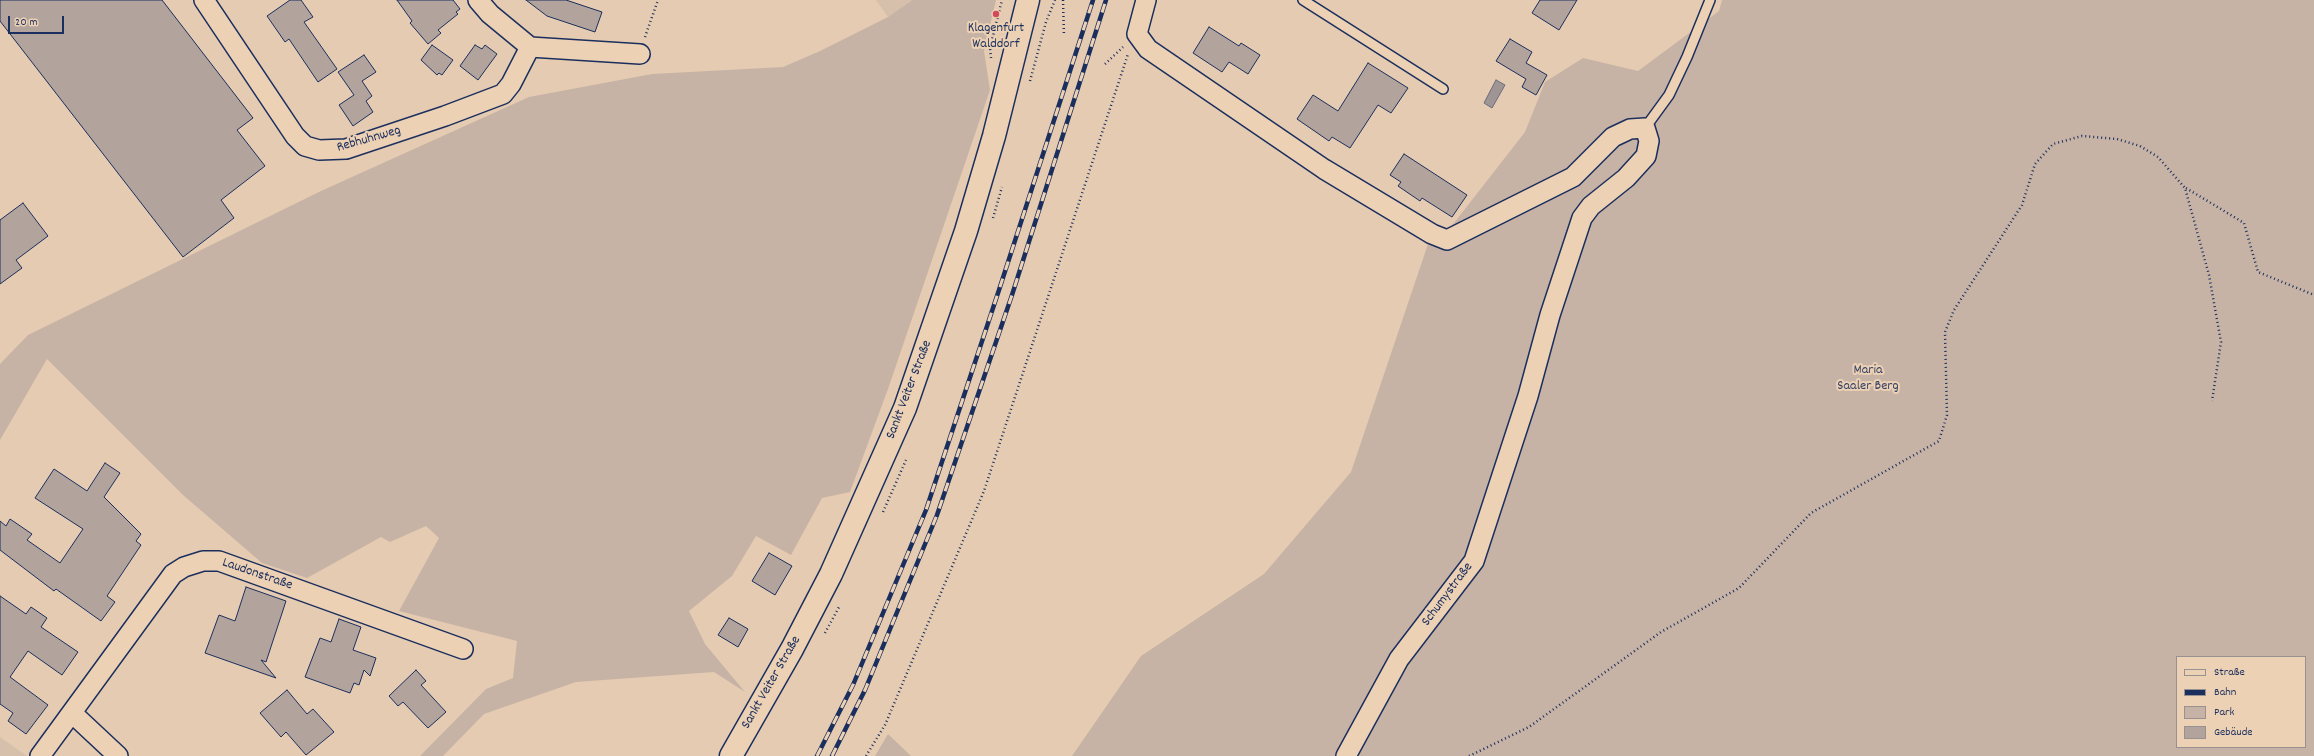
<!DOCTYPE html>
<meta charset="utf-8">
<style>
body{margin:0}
#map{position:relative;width:2314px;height:756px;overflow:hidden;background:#e5cbb1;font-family:Dekko,sans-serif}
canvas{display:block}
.legend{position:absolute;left:2176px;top:656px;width:130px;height:92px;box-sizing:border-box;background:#edd1b4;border:1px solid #999092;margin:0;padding:5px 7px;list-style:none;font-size:12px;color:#1b2f5e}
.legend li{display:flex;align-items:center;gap:8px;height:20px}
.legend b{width:20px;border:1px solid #999092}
.scale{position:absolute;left:8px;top:16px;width:56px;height:18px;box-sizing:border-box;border:2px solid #1b2f5e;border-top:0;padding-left:5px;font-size:12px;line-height:14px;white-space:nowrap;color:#1b2f5e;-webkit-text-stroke:3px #edd1b4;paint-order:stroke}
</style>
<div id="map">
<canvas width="2314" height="756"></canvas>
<ul class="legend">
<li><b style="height:5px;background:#edd1b4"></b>Straße</li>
<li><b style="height:5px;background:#1b2f5e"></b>Bahn</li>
<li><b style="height:11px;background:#c7b3a5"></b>Park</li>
<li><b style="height:11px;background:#b2a49c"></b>Gebäude</li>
</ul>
<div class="scale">20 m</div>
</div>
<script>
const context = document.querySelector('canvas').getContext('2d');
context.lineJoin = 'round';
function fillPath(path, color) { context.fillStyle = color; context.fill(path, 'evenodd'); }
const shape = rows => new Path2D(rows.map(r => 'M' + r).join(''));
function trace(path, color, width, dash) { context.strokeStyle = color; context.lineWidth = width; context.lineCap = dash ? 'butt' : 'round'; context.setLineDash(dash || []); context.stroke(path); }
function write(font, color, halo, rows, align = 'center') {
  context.font = font + ' Dekko,sans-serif'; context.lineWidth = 4; context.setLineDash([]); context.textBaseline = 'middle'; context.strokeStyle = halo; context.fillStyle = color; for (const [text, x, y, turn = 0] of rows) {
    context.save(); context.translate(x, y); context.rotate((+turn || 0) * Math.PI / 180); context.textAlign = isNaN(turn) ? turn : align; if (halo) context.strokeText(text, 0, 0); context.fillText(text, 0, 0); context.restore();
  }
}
const built = shape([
 [876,0,912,0,888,17],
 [0,737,27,756,0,756]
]);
const green = shape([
 [912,0,996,0,984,51,990,90,888,389,850,492,822,498,791,555,756,536,732,576,689,611,705,644,745,692,714,672,576,682,484,714,443,756,420,756,486,689,513,678,517,641,399,611,439,538,426,526,390,542,381,537,307,578,262,563,183,495,47,359,0,440,0,364,28,335,321,191,529,97,652,74,783,67,820,51,888,17],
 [1722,0,2314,0,2314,756,1072,756,1141,656,1264,574,1351,472,1429,241,1447,232,1525,132,1545,82,1583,58,1638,71,1719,11],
 [2177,657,2305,657,2305,747,2177,747],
 [888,734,911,756,875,756]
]);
const water = shape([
 [1496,80,1505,85,1492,108,1484,103,1496,80]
]);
const building = shape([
 [0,0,162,0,253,118,237,130,265,166,221,200,234,218,183,257,0,21,0,0],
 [290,0,301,0,313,17,304,22,337,69,318,82,289,39,285,42,267,16,290,0],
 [397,0,453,0,460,9,456,12,458,14,438,30,441,33,428,44,410,23,412,21,397,0],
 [526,0,566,0,602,12,595,32,547,16,526,0],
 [1540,0,1577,0,1559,30,1532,13,1540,0],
 [1209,27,1239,46,1241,43,1260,55,1248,74,1229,62,1222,72,1193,53,1209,27],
 [1510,39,1532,52,1526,63,1547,75,1536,95,1522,87,1526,79,1496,61,1510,39],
 [432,45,453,60,442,75,439,73,437,75,421,60,432,45],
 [475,45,482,49,485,45,497,54,478,80,460,66,475,45],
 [364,55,376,72,362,81,372,96,366,101,373,112,353,126,339,105,354,95,338,72,364,55],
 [1368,63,1408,88,1391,113,1378,105,1350,148,1332,137,1329,141,1297,119,1313,95,1338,111,1368,63],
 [1404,154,1467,195,1452,217,1422,198,1420,201,1398,186,1401,182,1390,175,1404,154],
 [23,203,48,236,16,260,22,268,0,284,0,220,23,203],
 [105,463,120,473,104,497,141,534,136,541,141,545,107,596,115,602,101,621,56,589,54,591,0,550,0,521,6,526,10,519,32,534,27,540,60,563,83,529,35,498,54,469,87,491,105,463],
 [769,553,792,566,775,595,752,581,769,553],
 [246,587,286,601,266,662,261,660,276,678,205,653,219,615,235,621,246,587],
 [0,596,26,614,31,607,47,618,41,627,78,652,62,675,28,651,10,677,48,705,26,734,8,721,13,713,0,704,0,596],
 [729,618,748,629,738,647,718,635,729,618],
 [339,619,361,627,353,650,376,658,370,676,364,670,359,685,354,683,350,693,305,677,320,638,331,642,339,619],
 [416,670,426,681,421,685,446,712,428,728,403,702,398,706,389,696,416,670],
 [287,690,307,714,313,709,334,732,306,755,286,732,281,737,260,713,287,690]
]);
const path = shape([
 [1063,0,1064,36],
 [645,37,658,0],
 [991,58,990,48,1002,0],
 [1105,64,1123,47],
 [1030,81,1046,22,1055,0],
 [2186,188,2244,223,2258,272,2314,295],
 [993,218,1002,187],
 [883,512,906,460],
 [825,633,839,607],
 [866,756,885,725,984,491,1128,54],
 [1469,756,1529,727,1661,632,1739,588,1811,513,1939,441,1947,415,1945,332,1954,310,2022,205,2035,164,2053,144,2082,136,2117,139,2140,146,2158,157,2185,188,2209,275,2221,342,2212,401]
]);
const service = shape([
 [1303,0,1443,89],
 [1645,128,1669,95,1687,57,1710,0]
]);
const minor = shape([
 [204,0,295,136,305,146,319,150,346,149,445,116,503,94,511,84,530,47],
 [478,0,490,14,530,47,640,54],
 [1146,0,1137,34,1148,49,1324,169,1432,234,1447,240,1573,177,1613,137,1630,129,1645,128,1649,141,1646,156,1626,178,1591,206,1582,218,1550,315,1528,396,1474,561,1399,659,1346,756],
 [72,713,118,756],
 [40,756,173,574,184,567,203,561,219,561,463,649]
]);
const secondary = shape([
 [731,756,792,649,831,574,905,408,966,231,994,136,1028,0]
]);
const rail = shape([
 [817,756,853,685,926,510,999,290,1093,0],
 [832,756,865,690,937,515,1012,295,1106,0]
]);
const markers = [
 [996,14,4,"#d1495b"]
];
const poiNames = [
 ["Klagenfurt",996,29],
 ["Walddorf",996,45]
];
const streetNames = [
 ["Rebhuhnweg",369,140,-16],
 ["Sankt Veiter Straße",910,390,-69],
 ["Laudonstraße",257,575,19],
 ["Schumystraße",1448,595,-53],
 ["Sankt Veiter Straße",772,683,-60]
];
const parkNames = [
 ["Maria",1868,371],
 ["Saaler Berg",1868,387]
];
fillPath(built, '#d6bfab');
fillPath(green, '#c7b3a5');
fillPath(water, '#a09595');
trace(water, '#6b6c7f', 1);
fillPath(building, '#b2a49c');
trace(building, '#1b2f5e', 1);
trace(service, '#1b2f5e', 12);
trace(minor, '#1b2f5e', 22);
trace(secondary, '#1b2f5e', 25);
trace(path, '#1b2f5e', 2.5, [1, 3]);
trace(service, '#edd1b4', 9);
trace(minor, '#edd1b4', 19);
trace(secondary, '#edd1b4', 22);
trace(rail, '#1b2f5e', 4.5);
trace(rail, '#edd1b4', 3, [9]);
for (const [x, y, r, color] of markers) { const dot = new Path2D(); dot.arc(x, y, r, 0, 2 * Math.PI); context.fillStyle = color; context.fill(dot); trace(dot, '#edd1b4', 1.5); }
write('14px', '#1b2f5e', '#edd1b4', poiNames);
write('14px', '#1b2f5e', '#edd1b4', streetNames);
write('14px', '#354369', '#edd1b4', parkNames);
</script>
